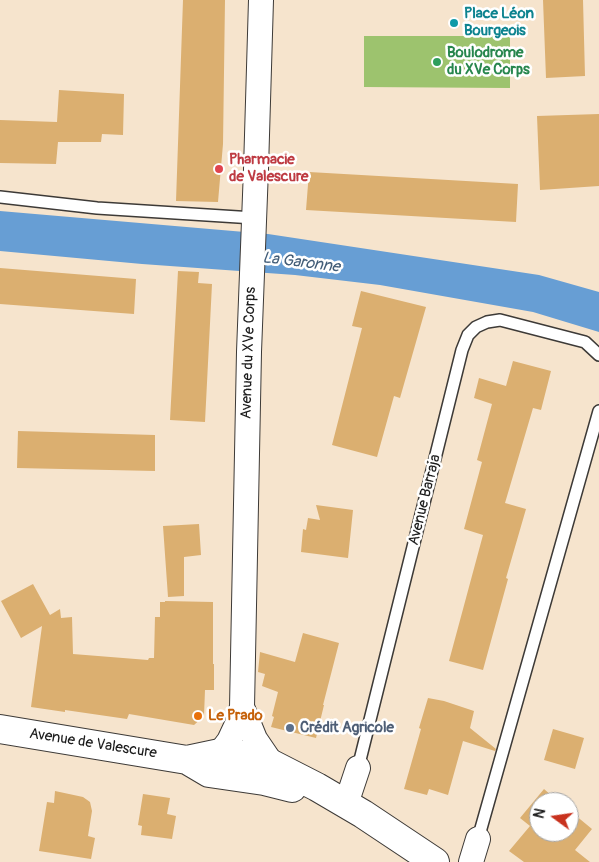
<!DOCTYPE html>
<meta charset="utf-8">
<style>
body{margin:0}
#map{position:relative;width:599px;height:862px;overflow:hidden;background:#f6e4cd;font-family:Pangolin,sans-serif}
canvas{display:block}
.north{position:absolute;left:529px;top:792px;width:50px;height:50px;box-sizing:border-box;background:#fff;border:1px solid #a4a4a4;border-radius:50%;rotate:284deg;font-size:14px;font-weight:700;line-height:20px;text-align:center;color:#1c1c1c}
.north::after{content:'';display:block;margin:auto;width:18px;height:22px;background:#c8321e;clip-path:polygon(50% 0,100% 100%,50% 72%,0 100%)}
</style>
<div id="map">
<canvas width="599" height="862"></canvas>
<div class="north">N</div>
</div>
<script>
const context = document.querySelector('canvas').getContext('2d');
context.lineJoin = 'round';
function fillPath(path, color) { context.fillStyle = color; context.fill(path, 'evenodd'); }
const shape = rows => new Path2D(rows.map(r => 'M' + r).join(''));
function trace(path, color, width, dash) { context.strokeStyle = color; context.lineWidth = width; context.lineCap = dash ? 'butt' : 'round'; context.setLineDash(dash || []); context.stroke(path); }
function write(font, color, halo, rows, align = 'center') {
  context.font = font + ' Pangolin,sans-serif'; context.lineWidth = 5; context.setLineDash([]); context.textBaseline = 'middle'; context.strokeStyle = halo; context.fillStyle = color; for (const [text, x, y, turn = 0] of rows) {
    context.save(); context.translate(x, y); context.rotate((+turn || 0) * Math.PI / 180); context.textAlign = isNaN(turn) ? turn : align; if (halo) context.strokeText(text, 0, 0); context.fillText(text, 0, 0); context.restore();
  }
}
const green = shape([
 [364,36,510,36,510,88,364,87]
]);
const water = shape([
 [0,211,268,234,539,275,599,292,599,332,533,312,380,285,295,275,142,264,0,251]
]);
const building = shape([
 [183,0,225,0,223,144,218,202,176,201],
 [543,0,583,0,585,76,546,78],
 [59,90,124,94,123,135,102,134,101,142,58,142,56,164,0,163,0,120,57,122],
 [599,114,599,186,540,190,537,116],
 [309,172,518,184,516,222,306,210],
 [0,268,136,279,134,314,0,304],
 [178,271,199,272,198,283,212,284,205,422,170,420],
 [361,291,426,307,400,398,394,396,377,457,332,445,362,328,352,326],
 [513,361,551,371,541,410,533,408,505,503,526,509,506,578,508,579,483,670,449,661,483,535,464,529,482,462,477,460,492,404,474,398,479,378,506,386],
 [18,431,155,435,155,471,17,468],
 [316,505,353,510,348,558,301,552,303,529,306,530,308,518,320,520],
 [199,524,201,555,184,557,184,596,168,597,163,526],
 [33,584,50,615,60,609,61,618,72,617,73,654,148,660,149,658,154,658,155,617,160,617,160,602,165,602,165,601,213,602,213,664,214,664,214,690,205,690,204,716,194,725,129,714,127,719,65,710,65,712,31,707,42,626,21,638,1,601],
 [303,633,339,643,323,705,324,705,316,738,271,727,274,717,272,716,278,692,262,686,265,674,258,672,260,652,295,662],
 [428,698,444,701,474,711,470,728,496,749,495,751,463,741,448,795,429,789,427,795,404,789,421,729,419,728],
 [553,729,584,738,575,769,544,760],
 [544,789,559,802,539,802,539,832,569,832,569,810,592,829,575,850,590,862,524,862,509,851,530,826,520,818],
 [55,791,83,797,90,802,92,811,88,836,95,838,91,859,39,851,47,802,54,803],
 [143,794,170,798,167,814,176,816,172,839,141,835,142,826,138,825]
]);
const service = shape([
 [0,197,97,208,254,218],
 [358,768,462,350,468,335,476,327,487,322,500,320,585,342,599,355],
 [478,839,599,411]
]);
const minor = shape([
 [242,707,255,739,272,764],
 [207,764,210,763,220,753,229,741,237,724,242,707,249,352,256,169,261,0],
 [346,804,358,768],
 [471,862,478,839]
]);
const secondary = shape([
 [0,729,187,760,220,753,242,755,272,764,317,787,363,814,435,862],
 [187,760,209,773,264,781,292,788]
]);
const markers = [
 [454,23,5,"#0f9aa8"],
 [437,62,5,"#2e9e5b"],
 [219,169,5,"#e0444e"],
 [198,716,5,"#e8710a"],
 [290,728,5,"#5c6f8a"]
];
const cultureNames = [
 ["Place Léon",464,14],
 ["Bourgeois",464,31]
];
const leisureNames = [
 ["Boulodrome",447,53],
 ["du XVe Corps",447,70]
];
const healthNames = [
 ["Pharmacie",229,160],
 ["de Valescure",229,177]
];
const streetNames = [
 ["Avenue du XVe Corps",249,353,-88],
 ["Avenue Barraja",425,500,-76],
 ["Avenue de Valescure",93,744,9]
];
const foodNames = [
 ["Le Prado",208,716]
];
const serviceNames = [
 ["Crédit Agricole",300,728]
];
const waterNames = [
 ["La Garonne",301,263,7]
];
fillPath(green, '#9dc36e');
fillPath(water, '#679ed4');
fillPath(building, '#dbaf70');
trace(service, '#3d3a37', 14);
trace(minor, '#3d3a37', 26);
trace(secondary, '#3d3a37', 30);
trace(service, '#fff', 11);
trace(minor, '#fff', 24);
trace(secondary, '#fff', 28);
for (const [x, y, r, color] of markers) { const dot = new Path2D(); dot.arc(x, y, r, 0, 2 * Math.PI); context.fillStyle = color; context.fill(dot); trace(dot, '#fff', 2); }
write('bold 15px', '#0d838f', '#fff', cultureNames, 'left');
write('bold 15px', '#27864d', '#fff', leisureNames, 'left');
write('bold 15px', '#be3a42', '#fff', healthNames, 'left');
write('15px', '#1c1c1c', '#fff', streetNames);
write('bold 15px', '#c56008', '#fff', foodNames, 'left');
write('bold 15px', '#4e5e75', '#fff', serviceNames, 'left');
write('italic 16px', '#425d78', '#fff', waterNames);
</script>
